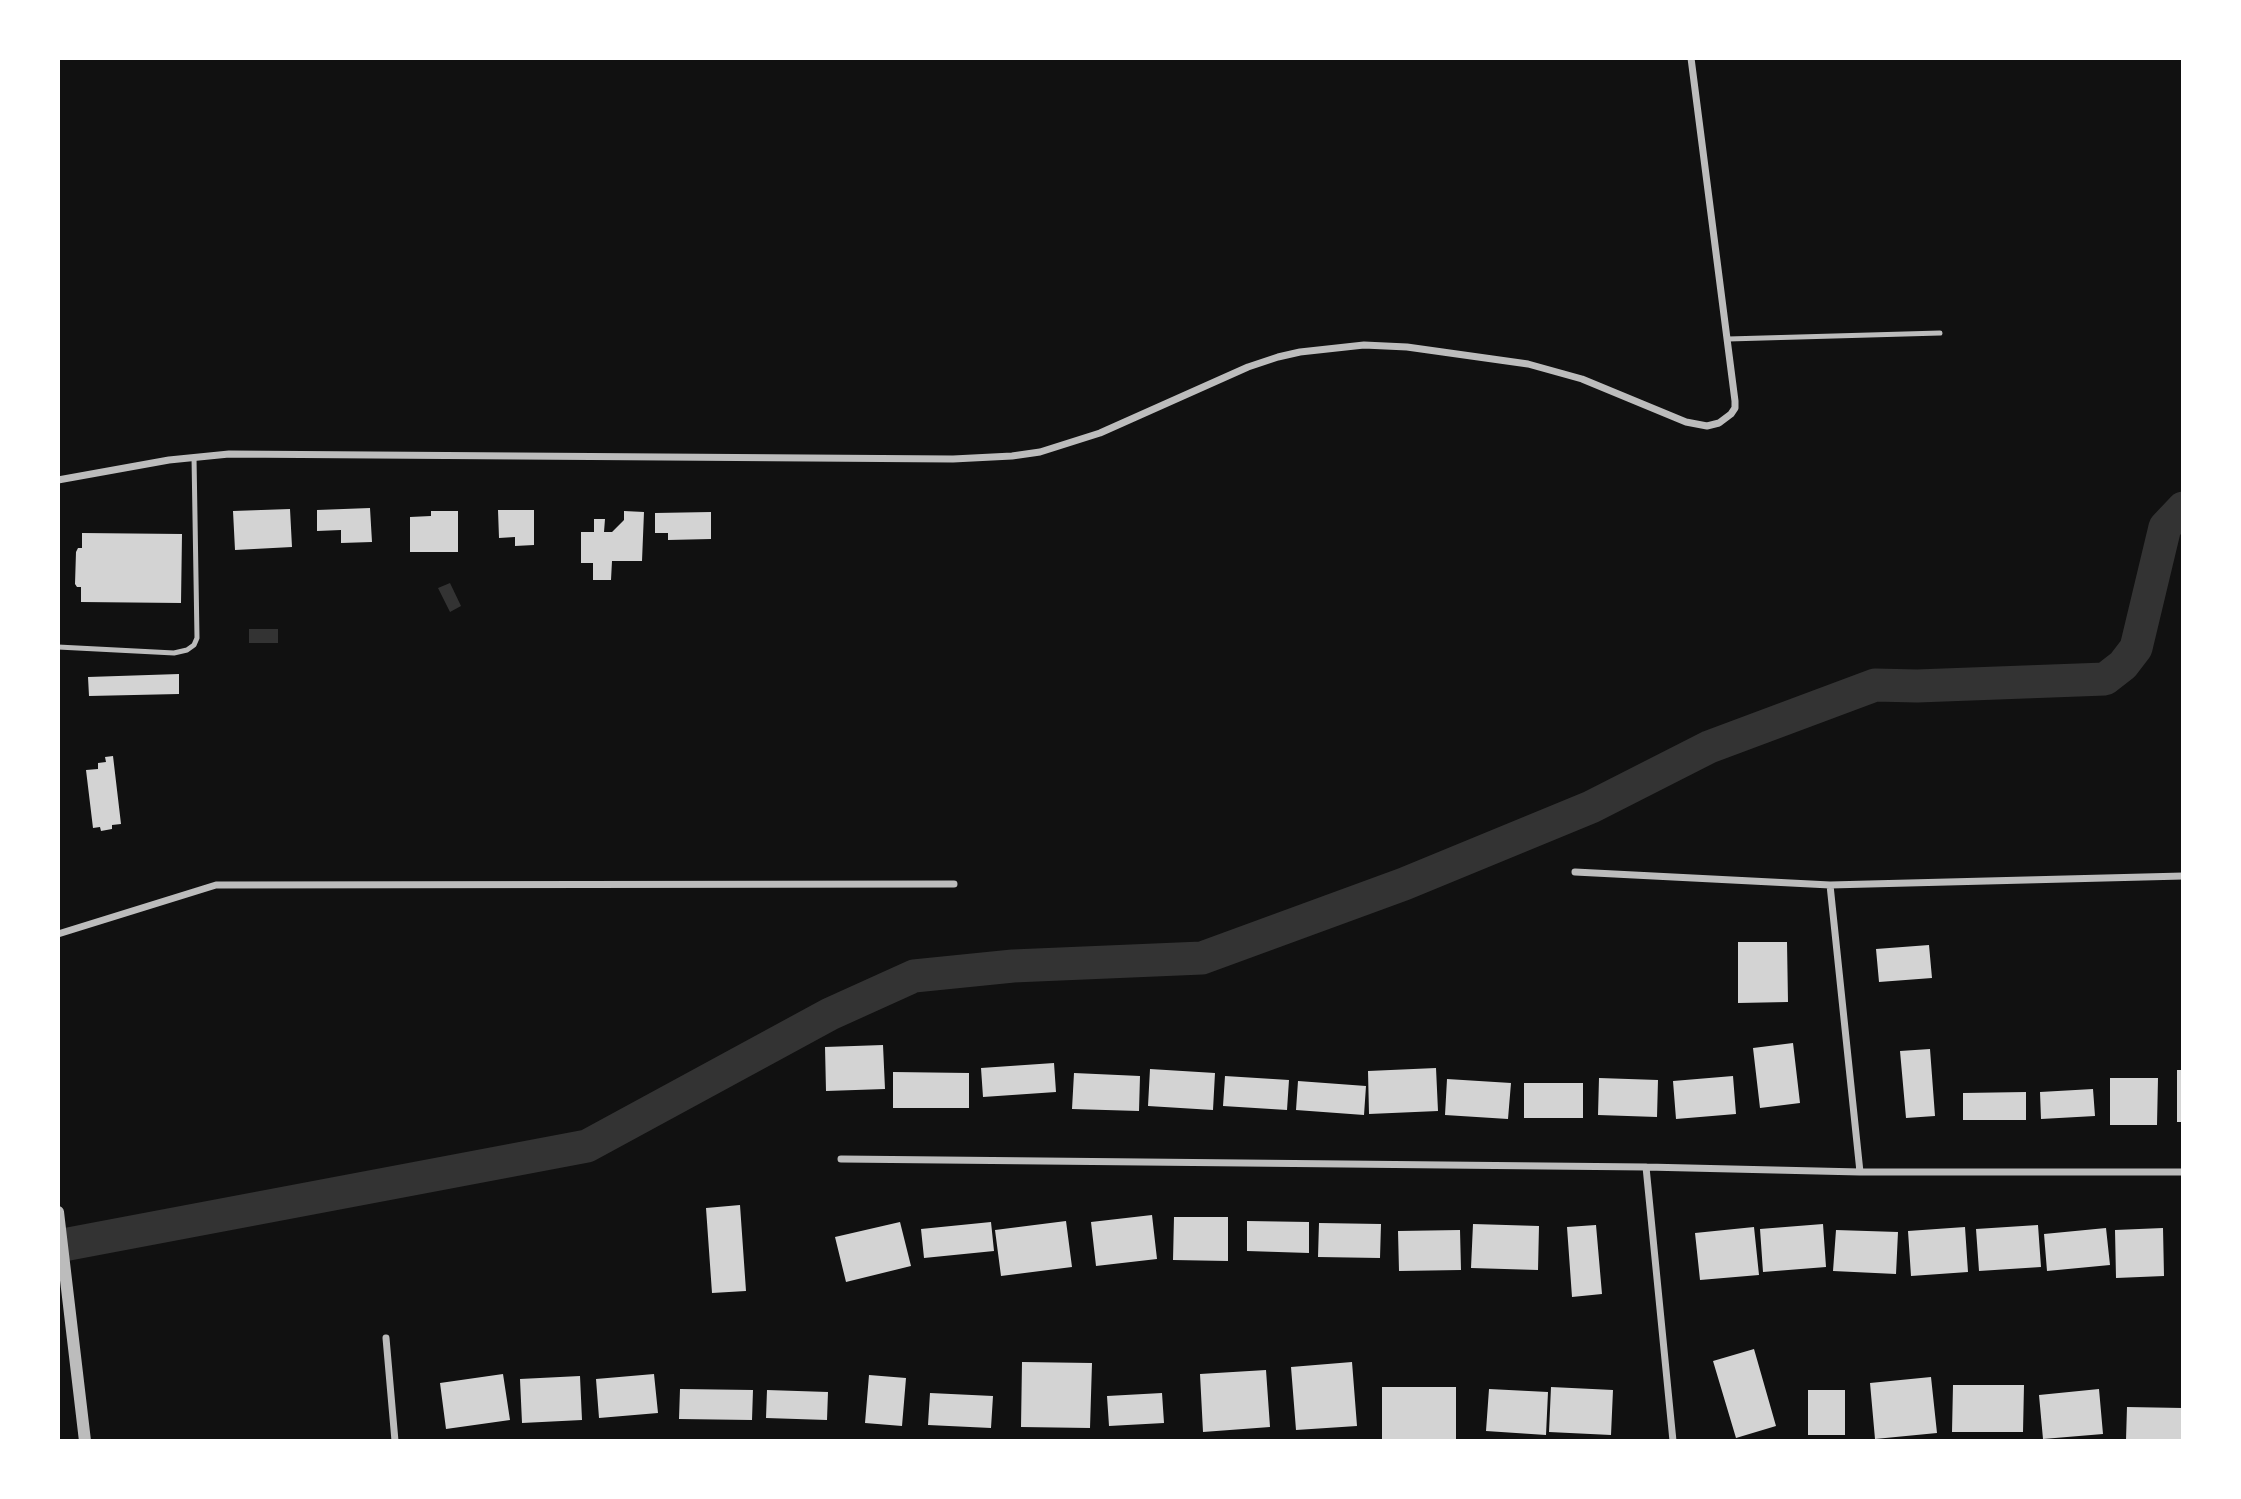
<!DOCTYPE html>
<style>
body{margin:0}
#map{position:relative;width:2241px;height:1499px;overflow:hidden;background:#111;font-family:Cabin,sans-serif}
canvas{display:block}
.frame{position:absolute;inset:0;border:60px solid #fff;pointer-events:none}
</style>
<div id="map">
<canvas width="2241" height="1499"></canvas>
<div class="frame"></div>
</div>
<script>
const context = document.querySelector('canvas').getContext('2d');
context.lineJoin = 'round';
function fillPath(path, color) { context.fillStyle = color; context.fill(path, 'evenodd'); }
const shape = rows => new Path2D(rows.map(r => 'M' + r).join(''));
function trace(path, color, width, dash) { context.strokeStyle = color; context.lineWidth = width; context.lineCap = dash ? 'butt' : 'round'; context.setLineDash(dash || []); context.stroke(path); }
const water = shape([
 [450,583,461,606,450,612,438,588],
 [249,629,278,629,278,643,249,643]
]);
const river = shape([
 [58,1246,587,1146,830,1014,914,976,1013,966,1202,958,1404,884,1591,807,1709,747,1875,685,1917,686,2105,679,2123,665,2136,648,2165,527,2183,508]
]);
const building = shape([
 [370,508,372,542,341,543,341,530,317,531,317,510],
 [290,509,292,547,235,550,233,511],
 [498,510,534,510,534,545,515,546,515,537,499,538],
 [431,511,458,511,458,552,410,552,410,517,431,516],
 [624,511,644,512,642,561,612,561,611,580,593,580,593,563,581,563,581,532,594,532,594,519,605,519,604,532,612,532,624,520],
 [711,512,711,539,668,540,668,533,655,533,655,513],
 [82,533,182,534,181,603,81,602,81,587,77,587,75,584,76,552,78,548,82,548],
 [179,674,179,694,89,696,88,677],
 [113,756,121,824,112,825,112,829,101,831,100,827,93,828,86,770,98,769,98,763,106,762,105,757],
 [1738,942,1787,942,1788,1002,1738,1003],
 [1929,945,1932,978,1879,982,1876,949],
 [1793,1043,1800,1103,1760,1108,1753,1048],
 [883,1045,885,1089,826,1091,825,1047],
 [1930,1049,1935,1116,1906,1118,1900,1051],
 [1054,1063,1056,1092,983,1097,981,1068],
 [1436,1068,1438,1111,1369,1114,1368,1071],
 [1150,1069,1215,1073,1213,1110,1148,1106],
 [2177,1070,2183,1070,2183,1122,2177,1122],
 [893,1072,969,1073,969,1108,893,1108],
 [1074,1073,1140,1076,1139,1111,1072,1109],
 [1225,1076,1289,1080,1287,1110,1223,1106],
 [1733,1076,1736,1114,1676,1119,1673,1081],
 [1599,1078,1658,1080,1657,1117,1598,1115],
 [2110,1078,2158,1078,2157,1125,2110,1125],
 [1447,1079,1511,1083,1508,1119,1445,1115],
 [1298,1081,1366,1086,1364,1115,1296,1110],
 [1524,1083,1583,1083,1583,1118,1524,1118],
 [2093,1089,2095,1116,2041,1119,2040,1092],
 [2026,1092,2026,1120,1963,1120,1963,1093],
 [740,1205,746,1291,712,1293,706,1208],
 [1152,1215,1157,1259,1096,1266,1091,1222],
 [1174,1217,1228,1217,1228,1261,1173,1260],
 [1066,1221,1072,1267,1001,1276,995,1230],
 [1247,1221,1309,1222,1309,1253,1247,1251],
 [900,1222,911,1266,846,1282,835,1237],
 [991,1222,994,1251,924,1258,921,1229],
 [1319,1223,1381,1224,1380,1258,1318,1257],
 [1473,1224,1539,1226,1538,1270,1471,1268],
 [1823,1224,1826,1267,1763,1272,1760,1229],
 [1596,1225,1602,1294,1572,1297,1567,1227],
 [2038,1225,2041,1267,1979,1271,1976,1229],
 [1754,1227,1759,1275,1700,1280,1695,1233],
 [1965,1227,1968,1272,1911,1276,1908,1231],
 [2106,1228,2110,1265,2047,1271,2044,1234],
 [2163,1228,2164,1276,2116,1278,2115,1230],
 [1460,1230,1461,1270,1399,1271,1398,1231],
 [1836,1230,1898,1232,1896,1274,1833,1271],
 [1754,1349,1776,1426,1736,1438,1713,1361],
 [1022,1362,1092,1363,1090,1428,1021,1427],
 [1352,1362,1357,1426,1296,1430,1291,1367],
 [1266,1370,1270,1427,1203,1432,1200,1374],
 [503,1374,510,1420,446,1429,440,1383],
 [654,1374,658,1413,599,1418,596,1379],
 [869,1375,906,1378,902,1426,865,1423],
 [580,1376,582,1420,522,1423,520,1379],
 [1931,1377,1937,1433,1875,1439,1870,1383],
 [1953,1385,2024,1385,2023,1432,1952,1432],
 [1382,1387,1456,1387,1456,1441,1382,1441],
 [1551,1387,1613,1390,1611,1435,1549,1432],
 [680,1389,753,1390,752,1420,679,1419],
 [1489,1389,1548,1392,1546,1435,1486,1431],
 [2099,1389,2103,1434,2043,1439,2039,1395],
 [767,1390,828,1392,827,1420,766,1418],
 [1808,1390,1845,1390,1845,1435,1808,1435],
 [930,1393,993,1396,991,1428,928,1425],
 [1162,1393,1164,1423,1109,1426,1107,1396],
 [2127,1407,2183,1408,2183,1441,2126,1440]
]);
const service = shape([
 [1728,339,1940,333],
 [58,647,174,653,187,650,194,645,197,638,194,457]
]);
const minor = shape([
 [58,480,169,460,229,454,953,459,1012,456,1040,452,1100,433,1248,367,1278,357,1300,352,1364,345,1407,347,1528,364,1582,379,1686,422,1707,426,1719,423,1731,414,1735,408,1735,401,1691,58],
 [1575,872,1830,885,2183,876],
 [1830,885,1860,1172],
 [58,934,216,885,954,884],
 [841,1159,1646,1167,1860,1172,2183,1172],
 [1646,1167,1673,1441],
 [386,1338,395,1441]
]);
const tertiary = shape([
 [58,1212,85,1441]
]);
fillPath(water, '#333');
trace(river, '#333', 33);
fillPath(building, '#d3d3d3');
trace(service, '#bcbcbc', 5);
trace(minor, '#bcbcbc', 7);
trace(tertiary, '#bcbcbc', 12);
</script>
